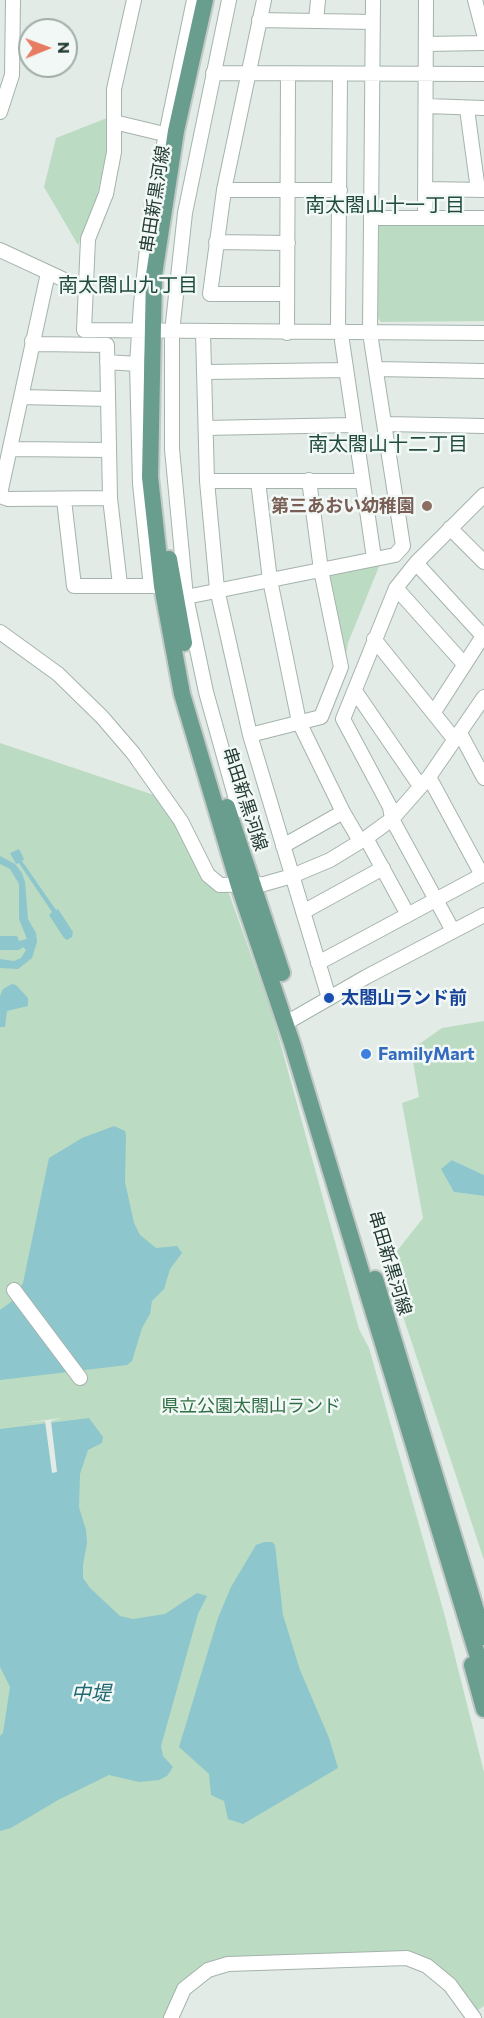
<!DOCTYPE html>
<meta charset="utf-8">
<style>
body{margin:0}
#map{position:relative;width:484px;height:2018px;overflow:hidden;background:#e2ebe6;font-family:Commissioner,sans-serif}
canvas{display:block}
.north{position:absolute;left:18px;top:18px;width:60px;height:60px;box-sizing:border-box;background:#f2f8f5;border:2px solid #9faca7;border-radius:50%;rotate:89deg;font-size:16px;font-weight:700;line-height:24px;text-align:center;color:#233b33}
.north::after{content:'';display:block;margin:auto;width:21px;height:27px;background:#e87c63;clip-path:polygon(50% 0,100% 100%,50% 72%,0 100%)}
</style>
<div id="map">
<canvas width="484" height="2018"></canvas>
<div class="north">N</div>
</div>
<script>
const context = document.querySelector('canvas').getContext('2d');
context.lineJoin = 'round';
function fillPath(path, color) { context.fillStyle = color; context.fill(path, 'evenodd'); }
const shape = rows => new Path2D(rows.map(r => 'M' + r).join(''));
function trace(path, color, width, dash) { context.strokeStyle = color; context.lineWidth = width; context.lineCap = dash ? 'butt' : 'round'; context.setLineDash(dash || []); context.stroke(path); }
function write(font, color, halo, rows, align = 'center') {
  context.font = font + ' Commissioner,"Noto Sans JP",sans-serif'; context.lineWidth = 5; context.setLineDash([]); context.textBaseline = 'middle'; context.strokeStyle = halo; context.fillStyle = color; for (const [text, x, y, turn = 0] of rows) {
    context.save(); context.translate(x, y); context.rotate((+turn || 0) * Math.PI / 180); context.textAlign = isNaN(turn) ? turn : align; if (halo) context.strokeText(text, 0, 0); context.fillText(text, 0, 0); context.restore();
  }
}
const green = shape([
 [107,118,108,148,95,205,78,245,44,187,56,138],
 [379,224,484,224,484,321,381,322,377,317],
 [380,564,348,643,344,666,327,578,330,574],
 [0,743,154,795,177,825,203,878,217,891,228,891,272,1013,359,1329,369,1348,444,1613,484,1772,484,2006,478,2010,477,2017,428,1962,207,1967,168,2018,0,2018],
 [484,1021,484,1175,452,1160,454,1192,484,1196,484,1560,386,1265,423,1218,402,1103,419,1097,411,1050,442,1028]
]);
const water = shape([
 [19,849,24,859,22,861,56,910,58,909,73,932,72,937,67,940,64,938,49,915,52,912,19,863,16,864,10,853],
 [0,856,15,864,22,873,25,882,28,919,36,933,37,942,32,958,18,969,0,968,0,959,14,961,21,958,26,950,23,947,19,950,0,950,0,936,17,936,19,941,27,939,19,919,19,884,10,869,0,864],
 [12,984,16,985,28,998,28,1006,7,1011,5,1027,0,1027,0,996,3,989],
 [114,1126,125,1131,126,1136,125,1182,134,1223,140,1235,156,1248,177,1246,182,1253,170,1269,164,1289,152,1301,150,1314,142,1328,132,1361,127,1365,0,1380,0,1310,11,1302,23,1283,49,1158,82,1138],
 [452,1160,484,1175,484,1196,454,1192,441,1169],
 [89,1418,103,1437,102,1443,88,1450,80,1474,79,1507,86,1530,87,1543,83,1565,83,1578,90,1588,120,1616,133,1619,165,1614,197,1593,207,1596,198,1614,161,1746,163,1756,173,1767,167,1776,159,1780,139,1782,109,1775,58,1800,11,1828,0,1831,0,1736,3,1733,10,1687,0,1667,0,1429],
 [264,1542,272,1542,275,1545,283,1615,300,1670,329,1738,338,1768,243,1824,228,1819,224,1801,211,1795,209,1774,179,1747,218,1618,231,1587,256,1545]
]);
const pier = shape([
 [62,1418,51,1421,57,1472,52,1473,45,1421,22,1423]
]);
const minor = shape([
 [134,0,114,89,114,152,106,194,88,239,84,330,484,333],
 [229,0,185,213,172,332,172,449,186,597,206,692,239,810],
 [264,0,224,190,210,294,287,294],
 [475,0,484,34],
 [259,20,373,22],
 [316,21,318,0],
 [426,44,484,43],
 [213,73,484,74],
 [340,75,338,325,341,333],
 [426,106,484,108],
 [467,109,478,190],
 [0,112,12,75,13,0],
 [114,122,164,134],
 [425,189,484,190],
 [224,190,340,190],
 [425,217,426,0],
 [372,218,484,218],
 [216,242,288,243],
 [0,250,84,289],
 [203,333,207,481,217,589,250,735,321,717,341,667,321,570,309,480],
 [287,333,288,74],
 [32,341,38,344,107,345,110,498,120,585],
 [342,341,374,558],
 [107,362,137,364],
 [377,369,484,371],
 [205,372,346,370],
 [21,397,107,399],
 [385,424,484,426],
 [206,428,353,425],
 [11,449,109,450],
 [207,481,362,481],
 [258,481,270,580,299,722,343,812,283,846],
 [0,494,48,273],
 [0,496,8,499,110,498],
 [64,500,74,586,162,586],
 [450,528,484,562],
 [416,563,484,637],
 [155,586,150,578,140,484,137,364,141,304,152,202,194,0],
 [396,588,464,664],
 [186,597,395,555,403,546,370,333,373,0],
 [0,632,58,674,102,717,133,753,181,821,208,875,220,885,264,884,292,876,330,860,366,838,392,819,429,777,484,697],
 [374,639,455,740],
 [355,691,420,786],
 [434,712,483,636],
 [460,733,484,778],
 [250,735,329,998],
 [429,777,482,875],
 [343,812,360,841],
 [366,838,408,915],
 [303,912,383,868],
 [453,931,392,819,390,807,343,719,396,588,416,563,484,495],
 [318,963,484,874],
 [286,1023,366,977,484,915],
 [14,1290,80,1378],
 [171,2018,184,1989,208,1970,228,1964,407,1958,427,1966,450,1985,474,2018]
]);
const major = shape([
 [205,0,176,131,154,275,150,477,162,586,182,694,239,886,292,1043,484,1677],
 [169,559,184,643],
 [227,807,282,973],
 [375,1279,484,1637],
 [472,1665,484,1709]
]);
const markers = [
 [427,506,6,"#8d6e63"],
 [329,998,6,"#1a4fb4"],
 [366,1054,6,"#3f7fe0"]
];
const streetNames = [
 ["串田新黒河線",155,199,-81],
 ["串田新黒河線",245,799,72],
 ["串田新黒河線",390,1263,73]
];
const educationNames = [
 ["第三あおい幼稚園",415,506]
];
const transitNames = [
 ["太閤山ランド前",341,998]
];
const shopNames = [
 ["FamilyMart",378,1054]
];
const parkNames = [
 ["県立公園太閤山ランド",251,1406]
];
const neighbourhoodNames = [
 ["南太閤山十一丁目",385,205],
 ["南太閤山九丁目",128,285],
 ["南太閤山十二丁目",388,444]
];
const waterNames = [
 ["中堤",91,1693]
];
fillPath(green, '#bcdbc3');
fillPath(water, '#8dc6cc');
fillPath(pier, '#e2ebe6');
trace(minor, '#a5b3ad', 16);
trace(major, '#c1c8c6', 20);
trace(minor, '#fff', 14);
trace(major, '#699d8d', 16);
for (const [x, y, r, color] of markers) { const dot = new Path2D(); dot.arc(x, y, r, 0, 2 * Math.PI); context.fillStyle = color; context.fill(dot); trace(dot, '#f2f8f5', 2); }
write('18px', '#233b33', '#f2f8f5', streetNames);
write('bold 18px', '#785e54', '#f2f8f5', educationNames, 'right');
write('bold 18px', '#164399', '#f2f8f5', transitNames, 'left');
write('bold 18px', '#366cbe', '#f2f8f5', shopNames, 'left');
write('18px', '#306f45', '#f2f8f5', parkNames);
write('20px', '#204b3e', '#f2f8f5', neighbourhoodNames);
write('italic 20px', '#216972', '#f2f8f5', waterNames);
</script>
